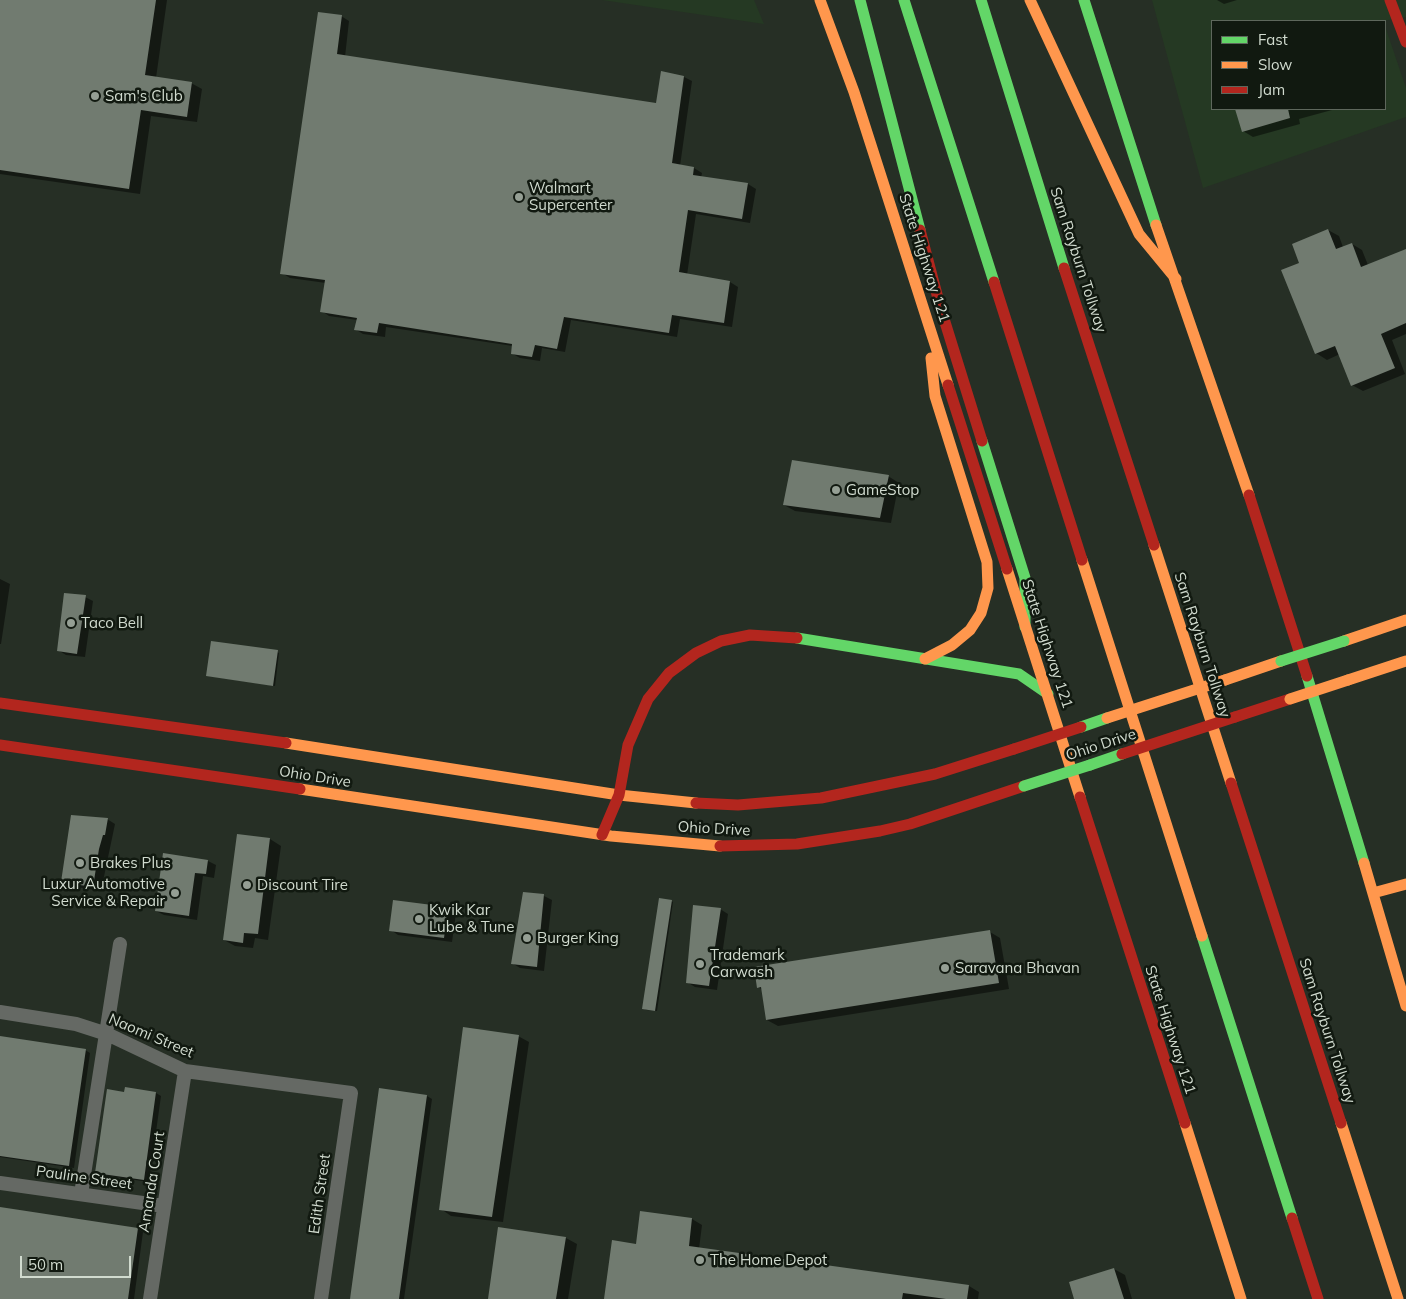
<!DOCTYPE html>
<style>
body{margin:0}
#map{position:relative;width:1406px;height:1299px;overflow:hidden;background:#262f25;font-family:Mulish,sans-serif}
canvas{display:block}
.legend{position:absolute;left:1211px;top:20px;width:175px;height:90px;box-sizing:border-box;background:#111910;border:1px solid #5e675c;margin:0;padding:6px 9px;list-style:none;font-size:15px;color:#d1dbcf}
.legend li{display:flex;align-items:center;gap:10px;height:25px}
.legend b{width:25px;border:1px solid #5e675c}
.scale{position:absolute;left:20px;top:1256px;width:111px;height:22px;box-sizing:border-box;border:2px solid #d1dbcf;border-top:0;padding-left:6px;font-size:15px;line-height:18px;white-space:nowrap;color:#d1dbcf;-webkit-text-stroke:4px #111910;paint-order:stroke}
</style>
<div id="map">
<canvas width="1406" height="1299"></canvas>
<ul class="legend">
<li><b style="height:6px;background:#63d668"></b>Fast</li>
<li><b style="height:6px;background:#ff974d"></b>Slow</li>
<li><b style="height:6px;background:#b3261e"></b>Jam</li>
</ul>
<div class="scale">50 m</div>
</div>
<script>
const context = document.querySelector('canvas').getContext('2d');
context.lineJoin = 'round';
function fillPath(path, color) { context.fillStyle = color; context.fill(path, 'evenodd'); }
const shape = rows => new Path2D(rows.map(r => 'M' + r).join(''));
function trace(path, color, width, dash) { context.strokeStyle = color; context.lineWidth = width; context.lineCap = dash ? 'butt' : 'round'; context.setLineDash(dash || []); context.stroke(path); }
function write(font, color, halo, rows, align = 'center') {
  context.font = font + ' Mulish,sans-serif'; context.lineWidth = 5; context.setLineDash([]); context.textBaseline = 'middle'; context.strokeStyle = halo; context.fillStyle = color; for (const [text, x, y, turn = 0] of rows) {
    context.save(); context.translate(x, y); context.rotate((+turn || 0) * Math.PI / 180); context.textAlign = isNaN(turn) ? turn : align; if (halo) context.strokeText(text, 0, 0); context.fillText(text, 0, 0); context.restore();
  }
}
const built = shape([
 [602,0,754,0,764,24],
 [1152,0,1406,0,1406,17,1383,21,1212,21,1212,109,1385,109,1385,26,1406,88,1406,117,1203,188]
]);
const shadow = shape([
 [0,0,167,0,156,78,191,83,202,89,197,122,151,116,140,194,0,174],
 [1217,0,1237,0,1224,4],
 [341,16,349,21,345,57,657,104,662,72,684,77,692,81,680,166,694,168,702,173,701,178,748,184,756,189,750,223,696,214,687,275,730,282,738,287,732,327,680,319,677,337,571,320,565,352,542,348,540,361,520,358,513,354,513,346,386,327,385,337,363,334,355,329,357,320,329,316,322,311,326,283,290,278,282,273],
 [1237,109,1331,109,1332,110,1299,119,1300,124,1253,137,1243,131],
 [1328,230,1339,236,1343,247,1352,244,1362,250,1368,265,1406,250,1406,334,1392,340,1405,374,1363,391,1352,385,1340,354,1327,360,1316,353,1301,263],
 [888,476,899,483,891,523,795,511,784,505],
 [0,579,10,584,1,644,0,644],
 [85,597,93,601,85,657,66,655,58,650],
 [277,652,279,653,275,686,209,676],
 [107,819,115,824,101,891,70,886,62,882],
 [238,835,270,839,281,846,268,940,255,938,253,948,235,946,224,940],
 [164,854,208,861,216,865,214,878,203,876,197,920,164,915,156,911],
 [524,893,544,896,552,900,544,971,520,968,512,963],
 [671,901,673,902,657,1011,646,1010,644,1008],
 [448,908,456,913,452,942,398,935,391,930],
 [720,909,728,914,717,990,695,987,687,982],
 [990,932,1000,938,1009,989,778,1026,767,1020,763,990,758,987],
 [518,1036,529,1042,503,1222,451,1216,441,1209],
 [0,1037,85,1050,90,1053,74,1168,0,1157],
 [126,1089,156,1093,161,1096,149,1182,101,1175,96,1172],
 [427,1096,432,1099,404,1299,350,1299],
 [0,1209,138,1229,143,1232,134,1299,0,1299],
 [641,1212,692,1219,702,1225,699,1249,969,1286,979,1292,978,1299,605,1299,637,1245],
 [499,1229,566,1238,577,1244,568,1299,489,1299],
 [1114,1269,1125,1275,1132,1299,1076,1299]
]);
const building = shape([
 [0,0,156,0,145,75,192,82,187,117,141,110,129,189,0,170],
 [318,12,342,15,337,54,656,103,661,71,684,76,672,163,694,167,693,175,748,183,742,219,688,210,679,272,730,281,724,323,672,315,669,333,564,317,557,349,535,345,532,357,511,354,512,344,379,323,377,333,354,330,357,318,320,312,325,280,280,274],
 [1235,109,1288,109,1290,118,1242,132],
 [1328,229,1336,249,1352,243,1361,267,1406,249,1406,323,1381,334,1395,368,1351,386,1335,346,1315,354,1281,270,1299,263,1292,244],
 [792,460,889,475,880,518,783,505],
 [64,593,86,595,77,654,57,651],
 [211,641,278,650,273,686,206,676],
 [71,815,108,818,105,835,103,835,99,849,93,887,61,882],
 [237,834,270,838,258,934,244,933,243,943,223,940],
 [163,853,208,860,206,874,195,873,189,916,155,911],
 [523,892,544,894,537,967,511,964],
 [659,898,672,900,655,1011,642,1009],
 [393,900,448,907,444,938,389,931],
 [693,905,721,908,709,986,686,983],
 [990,930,999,983,766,1020,761,987,757,988,754,967],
 [463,1027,519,1035,492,1217,439,1210],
 [0,1036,86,1049,69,1166,0,1156],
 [125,1087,156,1092,144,1180,95,1173,107,1089,124,1092],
 [379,1088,427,1095,399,1299,350,1299],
 [0,1207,138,1228,128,1299,0,1299],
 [640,1211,692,1218,689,1246,969,1285,967,1299,946,1299,903,1293,902,1299,604,1299,612,1240,636,1244],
 [498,1227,566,1237,556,1299,488,1299],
 [1114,1268,1124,1299,1074,1299,1069,1282]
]);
const street = shape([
 [0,1012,76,1024,107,1034,185,1071,351,1093,321,1299],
 [0,1183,164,1206],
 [81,1194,120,944],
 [150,1299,185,1071]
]);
const fast = shape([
 [860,0,920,230],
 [904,0,994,282],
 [981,0,1064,268],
 [1084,0,1156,225],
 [982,441,1025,578,1025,627],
 [797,638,1019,674,1048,694],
 [1307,676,1364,863],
 [1081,727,1107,718],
 [1090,765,1122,754],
 [1202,936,1292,1218]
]);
const slow = shape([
 [820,0,854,92,948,385],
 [1030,0,1139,234,1176,279],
 [1156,225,1249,495],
 [1154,545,1231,783],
 [1082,560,1202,936],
 [1007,569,1080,797],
 [1344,641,1406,620],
 [925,659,952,645,970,630,981,613,988,588,987,562,935,396,931,358],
 [1225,680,1281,661],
 [1348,680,1406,661],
 [286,743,619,795,696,803],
 [300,789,611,836,720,846],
 [1364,863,1406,1006],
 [1373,893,1406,884],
 [1185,1123,1241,1299],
 [1341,1123,1398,1299]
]);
const jam = shape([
 [1390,0,1406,42],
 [920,230,940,306,982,441],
 [1064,268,1154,545],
 [994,282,1082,560],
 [948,385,1007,569],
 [1249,495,1307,676],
 [0,703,286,743],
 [1235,717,1290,699],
 [0,745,300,789],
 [1231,783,1341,1123],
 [1080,797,1185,1123],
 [696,803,738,805,821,798,935,774,1014,749],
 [602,835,619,795,628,745,648,699,669,673,696,653,721,641,750,635,797,638],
 [720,846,797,844,880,831,910,824,1024,786],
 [1292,1218,1318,1299]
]);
const fastBridge = shape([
 [1281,661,1344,641],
 [1024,786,1090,765]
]);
const slowBridge = shape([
 [1290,699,1348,680],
 [1107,718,1225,680]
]);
const jamBridge = shape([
 [1014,749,1081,727],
 [1122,754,1235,717]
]);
const markers = [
 [95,96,5,"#959f94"],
 [519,197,5,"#959f94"],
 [836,490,5,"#959f94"],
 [71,623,5,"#959f94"],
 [80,863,5,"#959f94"],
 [247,885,5,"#959f94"],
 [175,893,5,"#959f94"],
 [419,919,5,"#959f94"],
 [527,938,5,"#959f94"],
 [700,964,5,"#959f94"],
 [945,968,5,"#959f94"],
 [700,1260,5,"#959f94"]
];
const poiNames = [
 ["Sam's Club",105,96],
 ["Walmart",529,188],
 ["Supercenter",529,205],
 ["GameStop",846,490],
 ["Taco Bell",81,623],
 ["Brakes Plus",90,863],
 ["Luxur Automotive",165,884,"right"],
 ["Service & Repair",165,901,"right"],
 ["Discount Tire",257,885],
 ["Kwik Kar",429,910],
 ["Lube & Tune",429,927],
 ["Burger King",537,938],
 ["Trademark",710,955],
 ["Carwash",710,972],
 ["Saravana Bhavan",955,968],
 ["The Home Depot",710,1260]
];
const streetNames = [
 ["State Highway 121",924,258,72],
 ["Sam Rayburn Tollway",1078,260,72],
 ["State Highway 121",1047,644,72],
 ["Sam Rayburn Tollway",1202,645,72],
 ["Ohio Drive",1101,745,-18],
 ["Ohio Drive",315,777,9],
 ["Ohio Drive",714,829,3],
 ["State Highway 121",1170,1030,72],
 ["Sam Rayburn Tollway",1327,1031,72],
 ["Naomi Street",151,1036,23],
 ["Pauline Street",84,1178,8],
 ["Amanda Court",152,1182,-81],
 ["Edith Street",320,1194,-82]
];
fillPath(built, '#253923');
fillPath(shadow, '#0007');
fillPath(building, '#717b70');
trace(street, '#656964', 14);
trace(fast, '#63d668', 11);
trace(slow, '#ff974d', 11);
trace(jam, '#b3261e', 11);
trace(fastBridge, '#63d668', 11);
trace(slowBridge, '#ff974d', 11);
trace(jamBridge, '#b3261e', 11);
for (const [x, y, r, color] of markers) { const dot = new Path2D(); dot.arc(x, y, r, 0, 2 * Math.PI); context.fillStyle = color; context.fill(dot); trace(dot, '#111910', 2); }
write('15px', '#d1dbcf', '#111910', poiNames, 'left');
write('15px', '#d1dbcf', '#111910', streetNames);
</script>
